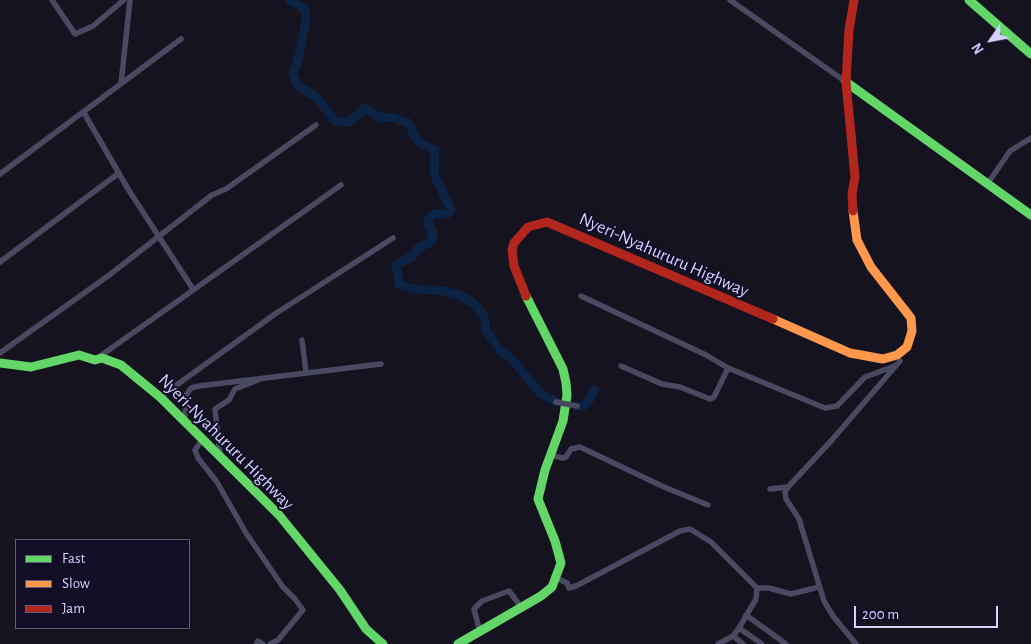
<!DOCTYPE html>
<style>
body{margin:0}
#map{position:relative;width:1031px;height:644px;overflow:hidden;background:#151320;font-family:"Alegreya Sans",sans-serif}
canvas{display:block}
.legend{position:absolute;left:15px;top:539px;width:175px;height:90px;box-sizing:border-box;background:#110e25;border:1px solid #5f5d7c;margin:0;padding:6px 9px;list-style:none;font-size:15px;color:#d5d3ff}
.legend li{display:flex;align-items:center;gap:10px;height:25px}
.legend b{width:25px;border:1px solid #5f5d7c}
.north{position:absolute;left:966px;top:15px;width:50px;height:50px;-webkit-text-stroke:4px #110e25;paint-order:stroke;rotate:237deg;font-size:14px;font-weight:700;line-height:20px;text-align:center;color:#d5d3ff}
.north::after{content:'';display:block;margin:auto;width:18px;height:22px;background:#d5d3ff;clip-path:polygon(50% 0,100% 100%,50% 72%,0 100%)}
.scale{position:absolute;left:854px;top:606px;width:144px;height:22px;box-sizing:border-box;border:2px solid #d5d3ff;border-top:0;padding-left:6px;font-size:15px;line-height:18px;white-space:nowrap;color:#d5d3ff;-webkit-text-stroke:4px #110e25;paint-order:stroke}
</style>
<div id="map">
<canvas width="1031" height="644"></canvas>
<ul class="legend">
<li><b style="height:6px;background:#63d668"></b>Fast</li>
<li><b style="height:6px;background:#ff974d"></b>Slow</li>
<li><b style="height:6px;background:#b3261e"></b>Jam</li>
</ul>
<div class="north">N</div>
<div class="scale">200 m</div>
</div>
<script>
const context = document.querySelector('canvas').getContext('2d');
context.lineJoin = 'round';
const shape = rows => new Path2D(rows.map(r => 'M' + r).join(''));
function trace(path, color, width, dash) { context.strokeStyle = color; context.lineWidth = width; context.lineCap = dash ? 'butt' : 'round'; context.setLineDash(dash || []); context.stroke(path); }
function write(font, color, halo, rows, align = 'center') {
  context.font = font + ' "Alegreya Sans",sans-serif'; context.lineWidth = 4; context.setLineDash([]); context.textBaseline = 'middle'; context.strokeStyle = halo; context.fillStyle = color; for (const [text, x, y, turn = 0] of rows) {
    context.save(); context.translate(x, y); context.rotate((+turn || 0) * Math.PI / 180); context.textAlign = isNaN(turn) ? turn : align; if (halo) context.strokeText(text, 0, 0); context.fillText(text, 0, 0); context.restore();
  }
}
const river = shape([
 [290,0,305,9,306,20,299,56,293,73,298,86,315,96,335,121,350,122,365,108,381,118,390,117,409,123,415,137,422,144,435,150,434,174,451,210,447,214,434,214,429,218,428,224,433,233,432,241,417,249,413,256,396,265,400,285,415,289,438,290,459,295,473,303,484,316,486,330,500,350,511,358,540,393,556,402],
 [577,406,583,406,589,401,594,390]
]);
const street = shape([
 [52,0,75,34,93,26,124,0],
 [730,0,846,82],
 [121,84,130,0],
 [84,113,128,189,193,289],
 [0,174,181,39],
 [988,183,1010,151,1031,138],
 [0,262,119,173],
 [581,296,706,355,728,368,825,408,837,406,865,377,895,366],
 [302,340,306,372],
 [0,353,108,276,212,195,226,189,316,125],
 [99,357,341,185],
 [621,366,662,384,680,387,710,399,714,397,728,368],
 [160,397,275,314,393,238],
 [185,422,186,395,191,388,199,386,381,364],
 [202,440,195,450,198,458,217,482,246,533,283,587,295,599,303,610,278,640,270,644],
 [220,455,215,409,229,400,235,389,258,380],
 [551,455,562,458,566,457,571,449,580,447,664,487,708,505],
 [770,489,788,487],
 [556,578,567,583,569,588,576,586,680,531,690,529,711,542,757,588],
 [746,615,786,644],
 [739,628,762,644],
 [480,632,474,609,482,601,509,591,522,608],
 [733,636,743,644],
 [256,644,258,641,263,644],
 [718,644,733,636,739,628,756,599,757,588,769,588,791,594,819,587],
 [856,644,833,616,824,601,799,519,786,499,785,492,788,487,831,441,900,361]
]);
const fast = shape([
 [969,0,1031,54],
 [846,82,1031,215],
 [0,363,31,367,79,355,95,360,102,358,121,365,160,397,279,515,340,590,366,629,383,644],
 [458,644,541,596,552,587,561,563,555,541,538,499,545,470,563,421,567,395,566,383,563,369,526,296]
]);
const slow = shape([
 [773,319,850,353,883,359,897,355,907,347,912,331,911,318,871,267,857,240,853,211]
]);
const jam = shape([
 [853,211,852,194,855,177,846,82,849,30,854,0],
 [526,296,514,266,512,250,514,243,528,227,547,222,773,319]
]);
const streetBridge = shape([
 [556,402,577,406]
]);
const streetNames = [
 ["Nyeri-Nyahururu Highway",664,255,24],
 ["Nyeri-Nyahururu Highway",226,442,45]
];
trace(river, '#0c2344', 9);
trace(street, '#494961', 5.5);
trace(fast, '#63d668', 9);
trace(slow, '#ff974d', 9);
trace(jam, '#b3261e', 9);
trace(streetBridge, '#494961', 5.5);
write('18px', '#d5d3ff', '#110e25', streetNames);
</script>
